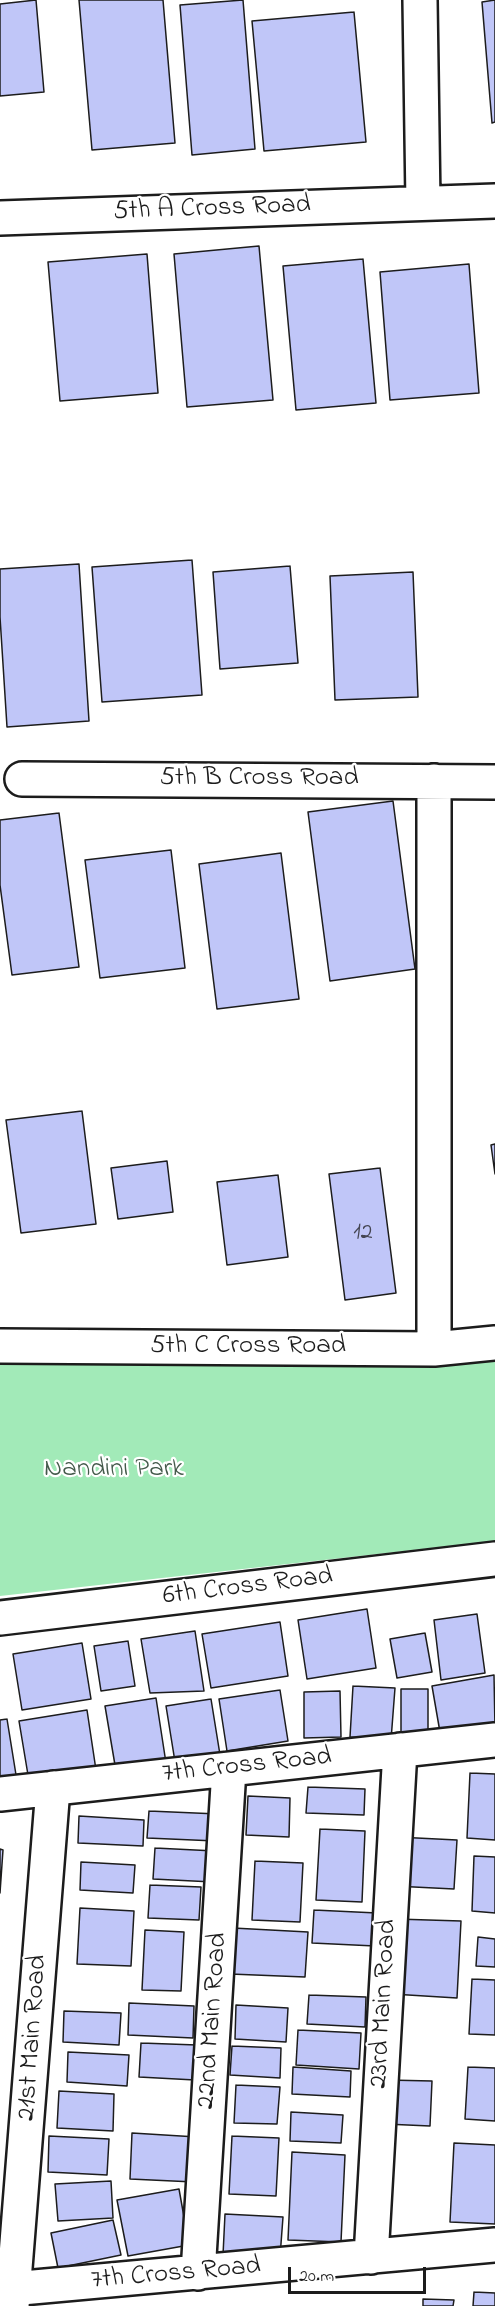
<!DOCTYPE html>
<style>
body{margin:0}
#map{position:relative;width:495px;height:2306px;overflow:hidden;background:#fff;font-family:"Indie Flower",sans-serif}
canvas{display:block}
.scale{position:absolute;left:288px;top:2267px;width:138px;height:27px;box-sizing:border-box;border:3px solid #1c1c1c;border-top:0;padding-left:8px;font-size:18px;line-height:21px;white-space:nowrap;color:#1c1c1c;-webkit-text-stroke:4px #fff;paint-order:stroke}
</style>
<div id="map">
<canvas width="495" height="2306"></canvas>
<div class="scale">20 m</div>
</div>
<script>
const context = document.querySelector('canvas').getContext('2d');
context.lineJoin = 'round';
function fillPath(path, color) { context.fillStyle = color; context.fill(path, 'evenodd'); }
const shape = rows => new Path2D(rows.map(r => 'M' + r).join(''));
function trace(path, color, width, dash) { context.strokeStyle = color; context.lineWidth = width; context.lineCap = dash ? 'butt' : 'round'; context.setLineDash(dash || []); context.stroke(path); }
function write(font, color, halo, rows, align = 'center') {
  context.font = font + ' "Indie Flower",sans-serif'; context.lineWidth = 4.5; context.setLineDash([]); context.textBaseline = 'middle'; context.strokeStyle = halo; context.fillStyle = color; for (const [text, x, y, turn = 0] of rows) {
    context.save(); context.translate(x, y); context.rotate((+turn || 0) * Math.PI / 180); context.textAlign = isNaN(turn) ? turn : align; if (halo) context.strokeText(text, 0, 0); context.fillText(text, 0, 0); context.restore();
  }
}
const green = shape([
 [495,1357,495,1541,0,1596,0,1358]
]);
const building = shape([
 [36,0,44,92,0,96,0,4,36,0],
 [79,0,163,0,175,143,92,150,79,0],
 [243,0,255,149,192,155,180,5,243,0],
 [495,0,495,122,492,123,482,2,495,0],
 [354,12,366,142,264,151,252,21,354,12],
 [259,246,273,400,187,407,174,254,259,246],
 [147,254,158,393,60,401,48,262,147,254],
 [363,259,376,403,296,410,283,266,363,259],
 [469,264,479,393,390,400,380,272,469,264],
 [192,560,202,695,102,702,92,567,192,560],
 [79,564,89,721,7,727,0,617,0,569,79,564],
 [290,566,298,663,220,669,213,572,290,566],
 [413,572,418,697,335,700,330,576,413,572],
 [393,801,415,969,330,981,308,812,393,801],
 [59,813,79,967,12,975,0,885,0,820,59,813],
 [171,850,185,968,100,978,85,860,171,850],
 [281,853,299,999,217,1009,199,864,281,853],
 [82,1111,96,1224,21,1233,6,1120,82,1111],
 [495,1144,495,1174,491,1145,495,1144],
 [167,1161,173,1212,118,1219,111,1168,167,1161],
 [380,1168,396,1293,345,1300,329,1174,380,1168],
 [278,1175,288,1257,227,1265,217,1182,278,1175],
 [367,1609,376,1668,307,1679,298,1620,367,1609],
 [477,1614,485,1673,441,1680,434,1620,477,1614],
 [280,1622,288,1676,211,1688,202,1634,280,1622],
 [195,1631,204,1691,150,1693,141,1639,195,1631],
 [425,1633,432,1672,397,1678,390,1639,425,1633],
 [128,1641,135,1686,101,1691,94,1646,128,1641],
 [82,1643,91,1699,22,1710,13,1654,82,1643],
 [494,1675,495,1729,441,1738,432,1686,494,1675],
 [353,1686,395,1688,391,1740,350,1737,353,1686],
 [401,1689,428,1689,428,1734,401,1734,401,1689],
 [280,1690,288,1741,227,1751,219,1699,280,1690],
 [340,1691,341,1737,304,1738,304,1692,340,1691],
 [156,1698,166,1763,116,1771,105,1706,156,1698],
 [211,1699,221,1761,176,1768,166,1706,211,1699],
 [87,1710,96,1770,29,1781,19,1721,87,1710],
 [7,1719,17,1781,0,1784,0,1720,7,1719],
 [470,1773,495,1774,495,1840,467,1838,470,1773],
 [308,1787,365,1789,364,1815,306,1813,308,1787],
 [248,1796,290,1798,289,1837,246,1835,248,1796],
 [149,1811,218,1814,216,1841,147,1838,149,1811],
 [79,1816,144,1820,143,1846,78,1843,79,1816],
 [320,1829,365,1831,362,1902,316,1900,320,1829],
 [397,1837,457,1840,454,1889,394,1886,397,1837],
 [155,1848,215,1851,213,1882,153,1879,155,1848],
 [0,1849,3,1850,0,1893,0,1849],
 [474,1856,495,1857,495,1913,472,1911,474,1856],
 [255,1861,303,1863,300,1922,252,1920,255,1861],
 [81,1862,135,1865,133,1893,80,1890,81,1862],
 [150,1885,201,1887,199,1920,148,1918,150,1885],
 [80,1908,134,1911,131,1966,77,1964,80,1908],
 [314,1910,377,1913,375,1946,312,1943,314,1910],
 [396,1919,461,1921,457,1998,392,1994,396,1919],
 [233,1928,308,1932,305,1977,230,1974,233,1928],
 [145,1930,184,1932,181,1991,142,1990,145,1930],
 [478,1937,495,1939,495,1967,476,1966,478,1937],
 [472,1979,495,1980,495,2035,469,2034,472,1979],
 [309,1995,366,1997,365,2027,307,2024,309,1995],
 [129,2003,194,2006,193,2038,128,2035,129,2003],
 [236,2005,288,2008,286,2042,235,2039,236,2005],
 [64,2011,121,2013,119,2045,63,2042,64,2011],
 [298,2030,361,2033,359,2069,296,2065,298,2030],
 [141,2043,197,2045,195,2080,139,2077,141,2043],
 [232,2046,281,2048,280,2078,230,2075,232,2046],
 [68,2052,129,2055,127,2086,67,2082,68,2052],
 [293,2067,351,2071,350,2097,292,2094,293,2067],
 [468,2067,495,2068,495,2121,465,2119,468,2067],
 [387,2080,432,2081,430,2126,385,2124,387,2080],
 [236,2085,280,2087,277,2124,234,2123,236,2085],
 [59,2091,114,2094,113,2131,57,2128,59,2091],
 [291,2112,343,2115,341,2143,290,2141,291,2112],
 [132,2133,197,2137,194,2182,130,2179,132,2133],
 [49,2136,109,2139,107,2175,48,2172,49,2136],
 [232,2136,279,2138,276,2196,229,2194,232,2136],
 [454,2143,495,2145,495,2224,450,2222,454,2143],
 [292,2152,345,2155,341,2242,288,2240,292,2152],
 [111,2181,113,2218,58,2221,55,2184,111,2181],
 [179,2189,189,2245,128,2256,117,2200,179,2189],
 [225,2214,283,2217,280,2257,223,2255,225,2214],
 [113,2220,121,2255,58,2268,51,2233,113,2220],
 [474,2292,495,2293,495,2306,473,2306,474,2292],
 [423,2299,454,2300,453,2306,423,2306,423,2299]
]);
const street = shape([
 [420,0,423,203],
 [0,218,495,201],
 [22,779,495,782],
 [0,1346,434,1349,495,1343],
 [434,1349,434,781],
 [0,1618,495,1559],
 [0,1794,495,1740],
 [371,2257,400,1750],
 [198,2273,229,1769],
 [0,2290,495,2245],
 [12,2306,53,1788]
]);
const numberNames = [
 ["12",363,1234]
];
const streetNames = [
 ["5th A Cross Road",212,210,-2],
 ["5th B Cross Road",259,780],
 ["5th C Cross Road",248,1348],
 ["6th Cross Road",248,1588,-7],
 ["7th Cross Road",247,1767,-6],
 ["23rd Main Road",385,2004,-87],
 ["22nd Main Road",214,2021,-86],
 ["21st Main Road",34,2038,-86],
 ["7th Cross Road",176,2275,-5]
];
const parkNames = [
 ["Nandini Park",114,1471]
];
fillPath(green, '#a2eab8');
fillPath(building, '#c0c6f8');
trace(building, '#1c1c1c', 1.5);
trace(street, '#1c1c1c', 38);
trace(street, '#fff', 33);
write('24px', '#454653', null, numberNames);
write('27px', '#1c1c1c', '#fff', streetNames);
write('27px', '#445a4b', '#fff', parkNames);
</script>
